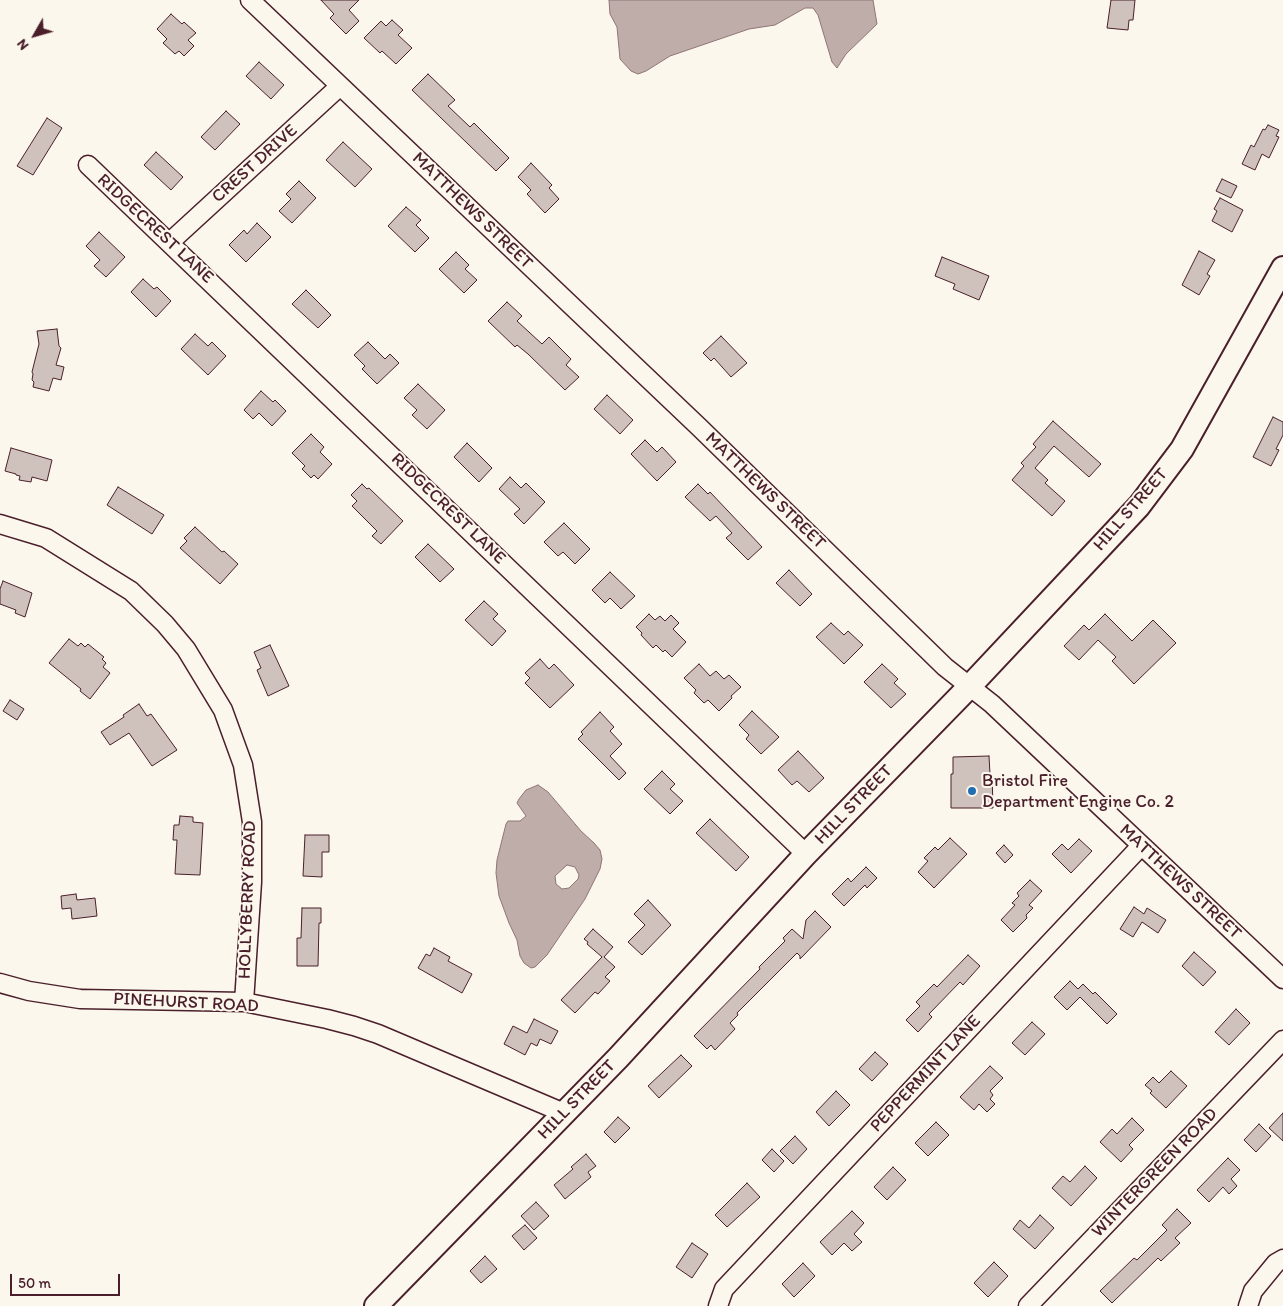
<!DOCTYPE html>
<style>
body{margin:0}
#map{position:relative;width:1283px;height:1306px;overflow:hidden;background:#fbf7ec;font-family:Itim,sans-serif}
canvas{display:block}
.north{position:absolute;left:10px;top:10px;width:50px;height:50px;-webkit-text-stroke:4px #fbf7ec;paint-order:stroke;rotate:232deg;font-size:14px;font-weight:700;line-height:20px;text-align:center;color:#4a1f2b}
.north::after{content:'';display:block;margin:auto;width:18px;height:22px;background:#4a1f2b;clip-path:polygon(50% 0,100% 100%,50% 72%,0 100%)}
.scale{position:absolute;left:10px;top:1274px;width:110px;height:22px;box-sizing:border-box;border:2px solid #4a1f2b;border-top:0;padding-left:6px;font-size:15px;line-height:18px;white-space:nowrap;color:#4a1f2b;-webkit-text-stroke:4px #fbf7ec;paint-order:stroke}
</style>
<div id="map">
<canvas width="1283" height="1306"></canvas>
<div class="north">N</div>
<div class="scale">50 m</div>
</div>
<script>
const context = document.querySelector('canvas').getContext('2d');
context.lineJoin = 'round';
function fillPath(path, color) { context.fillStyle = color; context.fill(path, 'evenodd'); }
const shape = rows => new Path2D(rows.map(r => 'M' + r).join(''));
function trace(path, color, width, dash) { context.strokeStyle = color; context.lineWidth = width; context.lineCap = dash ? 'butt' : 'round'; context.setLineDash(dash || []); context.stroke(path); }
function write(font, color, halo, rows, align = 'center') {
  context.font = font + ' Itim,sans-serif'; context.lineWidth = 4; context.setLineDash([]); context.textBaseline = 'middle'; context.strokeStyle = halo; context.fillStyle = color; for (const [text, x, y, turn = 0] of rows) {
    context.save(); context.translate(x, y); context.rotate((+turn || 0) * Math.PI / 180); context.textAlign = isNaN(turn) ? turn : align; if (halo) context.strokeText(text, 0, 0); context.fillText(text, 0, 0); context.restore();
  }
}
const water = shape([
 [609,0,873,0,877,24,846,54,837,68,832,62,818,15,813,8,805,8,775,25,749,29,670,56,646,71,638,74,631,71,620,59,617,27,610,14,609,0],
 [538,785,548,792,581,831,594,843,600,850,602,859,600,869,585,899,547,955,535,967,531,968,524,963,520,956,517,940,509,923,499,896,496,873,497,860,506,824,508,821,520,821,526,816,517,803,519,799,526,790,538,785],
 [567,865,575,867,579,875,578,879,569,888,562,889,556,884,555,876,567,865]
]);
const building = shape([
 [321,0,359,0,349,10,359,21,346,34,330,18,334,14,321,0],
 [1111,0,1135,0,1133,20,1129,20,1128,30,1107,28,1111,0],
 [171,14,182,24,184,22,196,33,188,40,194,46,184,56,179,51,175,54,163,43,167,39,157,29,171,14],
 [392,20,403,30,398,35,412,48,396,64,382,51,380,53,364,38,381,21,386,26,392,20],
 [259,62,284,85,271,99,246,76,259,62],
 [428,74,455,100,448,106,470,127,474,123,509,158,496,171,412,90,428,74],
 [226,111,240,124,215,150,201,137,226,111],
 [47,118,62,128,33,175,17,166,47,118],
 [1268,125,1279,130,1276,136,1279,137,1269,158,1262,154,1255,170,1242,164,1251,145,1254,147,1263,129,1265,130,1268,125],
 [343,142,372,169,355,187,326,160,343,142],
 [156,152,183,177,171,190,144,165,156,152],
 [531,163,552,185,549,188,559,199,545,213,527,194,531,190,518,177,531,163],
 [1222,179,1237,186,1231,198,1216,191,1222,179],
 [299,181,316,198,292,223,279,211,291,199,286,194,299,181],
 [1220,198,1243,210,1232,232,1212,221,1217,211,1214,209,1220,198],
 [406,207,421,220,416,225,429,238,415,252,388,226,406,207],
 [257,223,271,237,246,262,229,245,244,230,247,234,257,223],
 [99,232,125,257,106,277,94,266,100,260,86,246,99,232],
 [1199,251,1215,260,1207,274,1210,276,1199,295,1182,285,1199,251],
 [456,252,469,265,465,269,477,280,464,293,439,269,456,252],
 [942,257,989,276,979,300,953,289,955,284,935,276,942,257],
 [143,279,154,289,157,287,171,301,156,317,131,292,143,279],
 [306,290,331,315,318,328,292,304,306,290],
 [507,302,522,316,517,321,542,344,549,337,571,359,566,365,579,377,565,390,528,354,517,345,515,347,488,321,507,302],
 [57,329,59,346,61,348,56,365,64,367,61,380,53,378,49,391,33,387,34,382,32,380,33,374,32,372,39,344,37,331,57,329],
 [195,334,208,346,212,342,226,356,208,375,181,349,195,334],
 [721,336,747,363,731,377,714,358,711,361,703,353,721,336],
 [368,342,385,359,390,354,399,363,377,384,362,369,365,366,354,355,368,342],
 [418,384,445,410,427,429,412,415,417,410,404,398,418,384],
 [261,391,273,402,275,400,286,411,272,426,259,413,253,419,244,410,261,391],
 [607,395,633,420,620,434,594,409,607,395],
 [1273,417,1283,422,1283,435,1276,449,1279,450,1271,466,1253,457,1273,417],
 [1053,421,1101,464,1089,477,1054,446,1035,468,1048,480,1045,483,1065,501,1052,516,1012,480,1024,466,1021,463,1036,447,1033,444,1053,421],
 [311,434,324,447,320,452,332,464,318,479,314,475,311,478,302,469,305,466,292,453,311,434],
 [645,440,657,452,662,447,676,462,657,481,631,454,645,440],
 [467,443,492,468,479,482,454,457,467,443],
 [11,448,52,460,47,481,32,477,31,482,19,480,20,476,16,475,16,474,5,471,11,448],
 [510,477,521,488,526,483,545,502,524,524,514,514,520,509,499,489,510,477],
 [362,484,367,489,369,488,403,521,381,544,372,536,377,531,352,506,357,501,351,495,362,484],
 [698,484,708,494,710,492,762,547,748,560,726,538,732,533,716,516,710,521,685,497,698,484],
 [118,487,164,515,152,534,107,505,118,487],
 [564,523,590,549,575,564,563,552,558,556,544,542,564,523],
 [195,527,222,552,224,551,238,564,220,584,180,548,187,541,184,538,195,527],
 [428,544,454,569,440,582,415,557,428,544],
 [789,570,812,594,800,606,776,583,789,570],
 [610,572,635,596,621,609,610,598,605,603,592,590,610,572],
 [3,581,32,593,25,617,15,613,16,610,0,604,0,589,3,581],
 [484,601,498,614,493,619,506,631,492,646,465,620,484,601],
 [649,614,655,620,660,616,665,621,671,615,679,623,673,629,686,642,672,657,665,650,663,652,656,645,653,648,641,635,642,633,636,627,649,614],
 [1105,614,1132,641,1153,620,1176,643,1134,684,1112,661,1116,657,1098,640,1079,660,1064,646,1084,625,1089,630,1105,614],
 [831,623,844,635,848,631,863,645,844,664,816,637,831,623],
 [69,639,78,646,81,643,85,647,88,644,104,657,102,659,106,663,103,667,110,673,90,699,80,691,81,689,49,663,69,639],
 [270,645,289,686,268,696,257,670,261,668,254,652,270,645],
 [540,659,549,669,554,664,574,685,550,708,525,683,530,678,525,673,540,659],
 [699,664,710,676,716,671,724,679,729,675,741,687,731,696,732,698,719,711,708,700,704,703,694,693,696,690,684,678,699,664],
 [882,664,898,679,894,683,906,694,891,708,864,682,882,664],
 [10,700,24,709,17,720,3,711,10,700],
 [139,704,147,716,151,714,177,750,152,766,129,733,110,745,101,732,124,717,123,715,139,704],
 [752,711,779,737,761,754,746,739,749,735,739,725,752,711],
 [600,712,614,727,610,731,622,744,610,756,626,773,619,780,578,739,583,734,581,732,600,712],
 [798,751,824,778,809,792,797,781,792,785,778,770,798,751],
 [989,756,990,774,992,774,993,808,951,808,951,774,953,774,953,757,989,756],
 [662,771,675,784,670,789,683,801,670,814,644,789,662,771],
 [180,816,193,817,193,822,203,823,200,875,175,874,177,840,173,840,174,825,179,825,180,816],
 [710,819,749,857,736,871,696,833,710,819],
 [305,835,329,835,329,852,322,852,322,877,303,876,305,835],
 [950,838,967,854,934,888,918,872,928,861,924,858,935,847,938,850,950,838],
 [1079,839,1092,851,1071,873,1052,854,1062,844,1068,850,1079,839],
 [1004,845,1013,855,1005,863,996,853,1004,845],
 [866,867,877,878,867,888,865,885,844,906,832,894,848,878,851,882,866,867],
 [1030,880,1042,891,1029,905,1033,908,1026,915,1027,918,1013,932,1001,920,1015,905,1012,903,1019,896,1017,893,1030,880],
 [76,894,77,900,95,898,97,916,72,919,71,908,62,909,61,896,76,894],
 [648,900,671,925,642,955,628,942,645,925,634,914,648,900],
 [1134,907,1144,914,1147,908,1166,920,1158,933,1142,922,1133,937,1120,929,1134,907],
 [302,908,321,908,321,923,319,923,318,966,297,966,297,938,301,938,302,908],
 [815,911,831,927,800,959,800,956,797,953,737,1013,738,1015,730,1023,735,1029,715,1050,711,1045,707,1049,694,1036,760,969,759,967,785,941,783,938,792,929,803,939,806,920,815,911],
 [593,929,613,947,604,957,615,967,605,977,610,981,598,994,595,992,575,1013,561,1000,602,957,587,944,588,942,584,939,593,929],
 [434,948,450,957,448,961,472,974,462,993,418,968,426,954,430,956,434,948],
 [1194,952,1216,972,1203,986,1182,966,1194,952],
 [968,955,980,966,963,985,960,982,929,1014,932,1017,918,1032,906,1020,920,1006,916,1002,934,984,937,987,968,955],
 [1070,981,1078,989,1083,984,1093,994,1095,992,1117,1014,1107,1024,1080,997,1067,1010,1054,997,1070,981],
 [1236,1009,1250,1023,1229,1045,1215,1032,1236,1009],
 [534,1019,558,1031,551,1044,540,1039,537,1046,531,1043,525,1055,504,1044,513,1026,527,1033,534,1019],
 [1032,1022,1045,1034,1025,1055,1012,1043,1032,1022],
 [875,1052,888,1064,872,1081,859,1069,875,1052],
 [681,1055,692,1066,659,1098,648,1086,681,1055],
 [990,1066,1003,1078,990,1091,993,1095,990,1099,995,1104,987,1112,979,1104,974,1110,960,1097,990,1066],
 [1171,1071,1187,1086,1166,1108,1150,1093,1152,1091,1145,1085,1153,1077,1159,1083,1171,1071],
 [836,1091,850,1105,829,1126,816,1112,836,1091],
 [1283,1113,1283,1141,1269,1128,1283,1113],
 [618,1117,630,1128,615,1143,604,1132,618,1117],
 [1132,1118,1144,1130,1129,1145,1133,1149,1121,1162,1100,1142,1112,1129,1117,1134,1132,1118],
 [936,1122,949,1135,928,1156,915,1143,936,1122],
 [1259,1124,1271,1136,1256,1152,1244,1140,1259,1124],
 [795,1136,807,1149,793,1164,780,1151,795,1136],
 [772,1149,784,1161,774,1172,762,1160,772,1149],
 [586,1154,596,1166,588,1172,591,1177,565,1199,554,1185,573,1169,571,1167,586,1154],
 [1228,1158,1240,1170,1231,1179,1237,1186,1229,1194,1223,1187,1209,1202,1197,1190,1228,1158],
 [1085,1166,1097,1178,1071,1206,1052,1188,1063,1176,1070,1182,1085,1166],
 [893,1167,906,1180,887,1200,874,1187,893,1167],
 [747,1183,760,1197,727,1227,715,1215,747,1183],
 [536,1202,549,1216,534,1230,521,1216,536,1202],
 [1177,1209,1191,1223,1175,1238,1180,1243,1161,1261,1158,1258,1112,1303,1100,1291,1134,1258,1137,1260,1167,1230,1162,1225,1177,1209],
 [852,1211,864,1223,854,1234,862,1242,852,1251,844,1243,832,1255,820,1242,852,1211],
 [1040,1215,1054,1228,1035,1249,1013,1229,1020,1220,1029,1228,1040,1215],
 [525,1225,537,1238,524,1250,512,1236,525,1225],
 [692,1243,708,1254,692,1278,676,1267,692,1243],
 [485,1256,497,1269,481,1283,470,1271,485,1256],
 [994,1262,1008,1276,988,1297,974,1283,994,1262],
 [803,1263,815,1276,794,1297,782,1284,803,1263]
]);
const minor = shape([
 [250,0,699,427,945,667,992,704,1283,979],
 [88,165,806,854],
 [170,242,340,86],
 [0,524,46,538,131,591,165,624,186,649,223,710,243,765,252,822,252,882,244,1002],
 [0,983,29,991,80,999,244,1002,327,1019,354,1026,378,1034,564,1113],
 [718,1306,724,1289,1141,846],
 [1028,1306,1283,1040],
 [1248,1306,1253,1291,1276,1263,1283,1259]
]);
const tertiary = shape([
 [376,1306,618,1058,806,854,970,686,1139,506,1182,449,1283,268]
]);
const markers = [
 [972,791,5,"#1f6fb2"]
];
const streetNames = [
 ["CREST DRIVE",255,164,-42],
 ["MATTHEWS STREET",472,211,44],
 ["RIDGECREST LANE",155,229,43],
 ["MATTHEWS STREET",765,491,44],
 ["RIDGECREST LANE",448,509,44],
 ["HILL STREET",1131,510,-49],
 ["HILL STREET",854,805,-46],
 ["MATTHEWS STREET",1180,882,43],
 ["HOLLYBERRY ROAD",248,900,-88],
 ["PINEHURST ROAD",186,1003,3],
 ["PEPPERMINT LANE",926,1074,-47],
 ["HILL STREET",577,1100,-46],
 ["WINTERGREEN ROAD",1155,1173,-46]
];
const poiNames = [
 ["Bristol Fire",982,781],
 ["Department Engine Co. 2",982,802]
];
fillPath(water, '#bfadaa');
trace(water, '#907477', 1);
fillPath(building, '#cfc2bc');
trace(building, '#4a1f2b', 1);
trace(minor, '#4a1f2b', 21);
trace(tertiary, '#4a1f2b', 26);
trace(minor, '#fbf7ec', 18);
trace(tertiary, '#fbf7ec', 22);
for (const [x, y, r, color] of markers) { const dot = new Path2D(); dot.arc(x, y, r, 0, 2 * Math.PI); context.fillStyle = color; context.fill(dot); trace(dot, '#fbf7ec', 2); }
write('18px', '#4a1f2b', '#fbf7ec', streetNames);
write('18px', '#4a1f2b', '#fbf7ec', poiNames, 'left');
</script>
